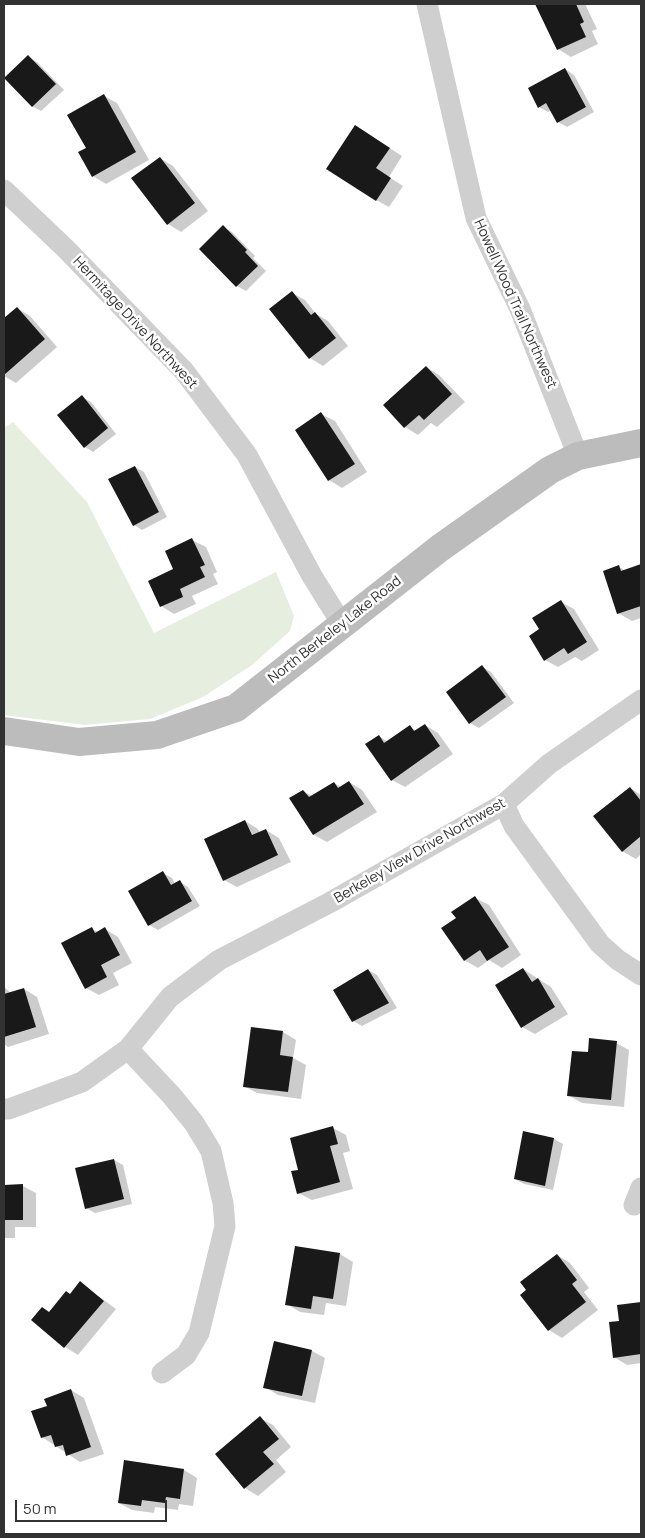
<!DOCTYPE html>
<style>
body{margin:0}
#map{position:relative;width:645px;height:1538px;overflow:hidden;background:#fff;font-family:Manrope,sans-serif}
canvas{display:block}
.frame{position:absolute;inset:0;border:5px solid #323232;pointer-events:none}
.scale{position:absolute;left:15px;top:1500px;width:152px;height:22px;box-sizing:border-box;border:2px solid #323232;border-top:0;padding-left:6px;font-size:15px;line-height:18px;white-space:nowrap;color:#323232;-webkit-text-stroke:4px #fff;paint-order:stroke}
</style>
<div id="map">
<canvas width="645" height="1538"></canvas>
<div class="frame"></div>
<div class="scale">50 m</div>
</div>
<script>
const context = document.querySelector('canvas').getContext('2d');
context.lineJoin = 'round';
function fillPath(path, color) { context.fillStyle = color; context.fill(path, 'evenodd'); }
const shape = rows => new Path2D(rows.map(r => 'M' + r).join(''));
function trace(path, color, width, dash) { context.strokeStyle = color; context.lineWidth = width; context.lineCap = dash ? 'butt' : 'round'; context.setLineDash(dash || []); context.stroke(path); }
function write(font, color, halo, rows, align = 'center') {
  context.font = font + ' Manrope,sans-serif'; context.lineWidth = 5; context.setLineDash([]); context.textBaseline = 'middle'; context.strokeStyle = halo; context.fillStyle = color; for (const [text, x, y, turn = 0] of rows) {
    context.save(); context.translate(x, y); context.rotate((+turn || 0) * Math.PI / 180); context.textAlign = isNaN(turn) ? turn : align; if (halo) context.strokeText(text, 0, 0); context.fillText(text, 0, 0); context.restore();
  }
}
const green = shape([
 [13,422,87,502,154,633,276,572,294,616,290,631,252,665,203,697,150,719,84,725,4,715,4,428]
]);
const shadow = shape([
 [537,4,585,4,597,29,592,31,598,44,571,57,558,49],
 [28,57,37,62,64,90,41,111,32,106],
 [565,69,574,75,594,112,567,127,558,122,552,110,548,112,539,107],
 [104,96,117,103,149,160,106,184,93,176,88,148],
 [368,134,402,156,389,177,403,186,389,207,376,200],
 [160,158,173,166,208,211,181,232,168,224],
 [223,227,232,232,255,256,253,258,266,271,246,291,237,286,200,249],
 [292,293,305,300,316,314,328,321,348,346,323,366,310,358,271,310],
 [17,308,30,316,57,347,16,383,4,376,4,320],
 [426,367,439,375,465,402,437,427,431,423,418,435,405,427,385,405],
 [82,397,91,402,116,434,93,452,85,447],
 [321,414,335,421,367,472,342,488,329,480],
 [135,467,144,472,167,517,142,530,134,525],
 [192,540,206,547,217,572,213,574,218,584,192,596,196,604,174,614,161,606,175,570],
 [641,566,641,618,632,621,618,613,619,567,626,571],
 [561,602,574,609,599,650,582,661,575,657,558,667,545,660,540,630],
 [482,667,491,672,514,703,479,728,470,723],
 [425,725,438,733,453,754,405,787,392,780,379,736,388,742,410,727,417,731],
 [349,782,362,790,377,812,327,842,314,835,291,799,303,791,312,796,334,783,341,787],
 [630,788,641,795,641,854,636,859,622,851],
 [245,821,258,829,260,833,266,830,279,838,291,862,237,887,224,880],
 [163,873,172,878,175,884,180,882,188,887,200,906,158,930,149,925],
 [475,898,489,905,521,955,502,968,489,960,478,968,464,960,457,919],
 [92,929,98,932,105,929,118,937,132,963,113,973,119,985,99,995,86,988],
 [523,969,551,987,568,1014,535,1034,522,1027],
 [368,970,377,975,397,1008,362,1026,353,1021],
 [4,987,11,993,24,989,37,997,49,1034,8,1047,4,1044],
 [283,1032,296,1040,293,1058,306,1065,301,1099,257,1093,244,1086],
 [616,1043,629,1050,624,1107,582,1103,568,1095,589,1054],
 [333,1128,346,1135,350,1151,343,1153,353,1189,312,1200,298,1193,300,1171],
 [524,1133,554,1139,563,1144,553,1190,524,1184,515,1179],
 [114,1160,123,1165,132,1204,95,1213,86,1208],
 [4,1186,23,1186,36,1193,36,1227,15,1227,15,1238,4,1238],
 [340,1254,353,1262,346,1306,326,1303,324,1315,300,1312,287,1304],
 [557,1255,570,1263,589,1288,584,1292,598,1310,562,1338,549,1330,528,1290],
 [80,1283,116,1309,78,1355,65,1347,33,1320,50,1313,71,1295],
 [641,1304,641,1363,627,1365,614,1357,620,1322,618,1306],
 [312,1351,325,1358,315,1403,278,1395,265,1387],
 [71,1390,84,1398,104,1454,80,1462,42,1437,48,1406],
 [260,1418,273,1425,291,1447,276,1460,286,1472,258,1496,245,1488],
 [125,1462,184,1470,197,1478,193,1506,179,1504,178,1510,155,1507,154,1513,132,1510,119,1503]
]);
const building = shape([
 [535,4,576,4,584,22,580,24,586,37,557,50],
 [28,55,56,84,32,107,4,78],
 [565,68,586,107,557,123,546,103,538,108,528,88],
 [104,94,136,152,92,177,78,152,86,148,67,115],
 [355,125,390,148,376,168,391,178,376,201,326,169],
 [160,157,195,203,167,225,131,178],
 [223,225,247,250,245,252,258,266,236,287,199,249],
 [292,291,311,315,315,312,336,338,309,359,269,309],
 [17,307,45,339,4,375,4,318],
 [426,366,452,394,424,420,419,415,404,428,383,405],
 [82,395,108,428,84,448,57,415],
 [321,412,355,464,328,481,295,430],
 [135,466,159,512,133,526,108,479],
 [192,538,205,565,200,567,205,577,180,589,183,597,160,607,148,581,173,569,165,551],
 [641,564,641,606,617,614,603,571,619,565,621,571],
 [561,600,587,642,568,654,564,648,544,661,529,636,539,629,532,618],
 [482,665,506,697,469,724,446,692],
 [425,724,440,746,391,781,365,744,379,735,384,743,410,725,414,731],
 [349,781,364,804,313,835,289,798,303,790,309,797,334,782,338,788],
 [630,787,641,801,641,836,622,852,593,816],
 [245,820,252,835,266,829,278,855,223,881,204,839],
 [163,871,171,885,180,880,192,901,148,926,128,891],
 [475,896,509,947,487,961,480,950,464,961,441,928,456,918,451,912],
 [92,927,95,933,105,927,120,955,101,965,107,977,85,989,61,943],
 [523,968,532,982,538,978,555,1007,521,1028,495,985],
 [368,969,389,1003,352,1022,333,990],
 [24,988,36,1027,4,1037,4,994],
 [251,1027,283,1031,280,1055,293,1057,288,1092,243,1087],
 [589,1038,617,1041,611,1100,567,1096,572,1051,588,1052],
 [333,1126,338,1144,330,1146,340,1182,297,1194,291,1171,298,1170,290,1138],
 [523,1131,554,1138,545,1186,514,1179],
 [114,1159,124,1199,85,1209,75,1168],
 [23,1184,23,1220,4,1220,4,1185],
 [295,1246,340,1253,333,1299,313,1296,311,1309,285,1305],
 [557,1254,577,1280,572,1284,586,1302,548,1331,520,1295,526,1290,520,1282],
 [80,1281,104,1301,64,1348,31,1320,42,1307,49,1312,66,1291,70,1294],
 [641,1302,641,1354,613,1358,609,1322,619,1321,617,1305],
 [274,1341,312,1350,302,1396,263,1388],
 [71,1389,91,1447,66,1456,63,1445,55,1447,51,1435,41,1438,31,1411,47,1406,44,1399],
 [260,1416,279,1439,263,1452,274,1464,244,1489,215,1454],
 [124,1460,184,1469,180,1499,166,1497,165,1503,142,1500,141,1506,118,1503]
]);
const street = shape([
 [427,4,476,218,520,309,578,456],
 [4,190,66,249,184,371,247,455,312,576,342,624],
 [504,804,514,826,600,944,618,960,641,975],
 [128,1049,172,1096,194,1123,211,1151,223,1203,225,1226,199,1333,186,1355,162,1373],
 [4,1109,9,1109,82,1082,128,1049,170,997,219,960,329,903,504,804,549,764,641,700],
 [634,1205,641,1188]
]);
const secondary = shape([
 [4,731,79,742,157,735,236,708,440,548,550,470,578,456,641,443]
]);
const streetNames = [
 ["Howell Wood Trail Northwest",515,304,66],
 ["Hermitage Drive Northwest",135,323,47],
 ["North Berkeley Lake Road",335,630,-38],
 ["Berkeley View Drive Northwest",420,851,-30]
];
fillPath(green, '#e6eee0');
fillPath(shadow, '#0003');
fillPath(building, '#191919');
trace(street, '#cfcfcf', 21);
trace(secondary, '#bcbcbc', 28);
write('14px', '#323232', '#fff', streetNames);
</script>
